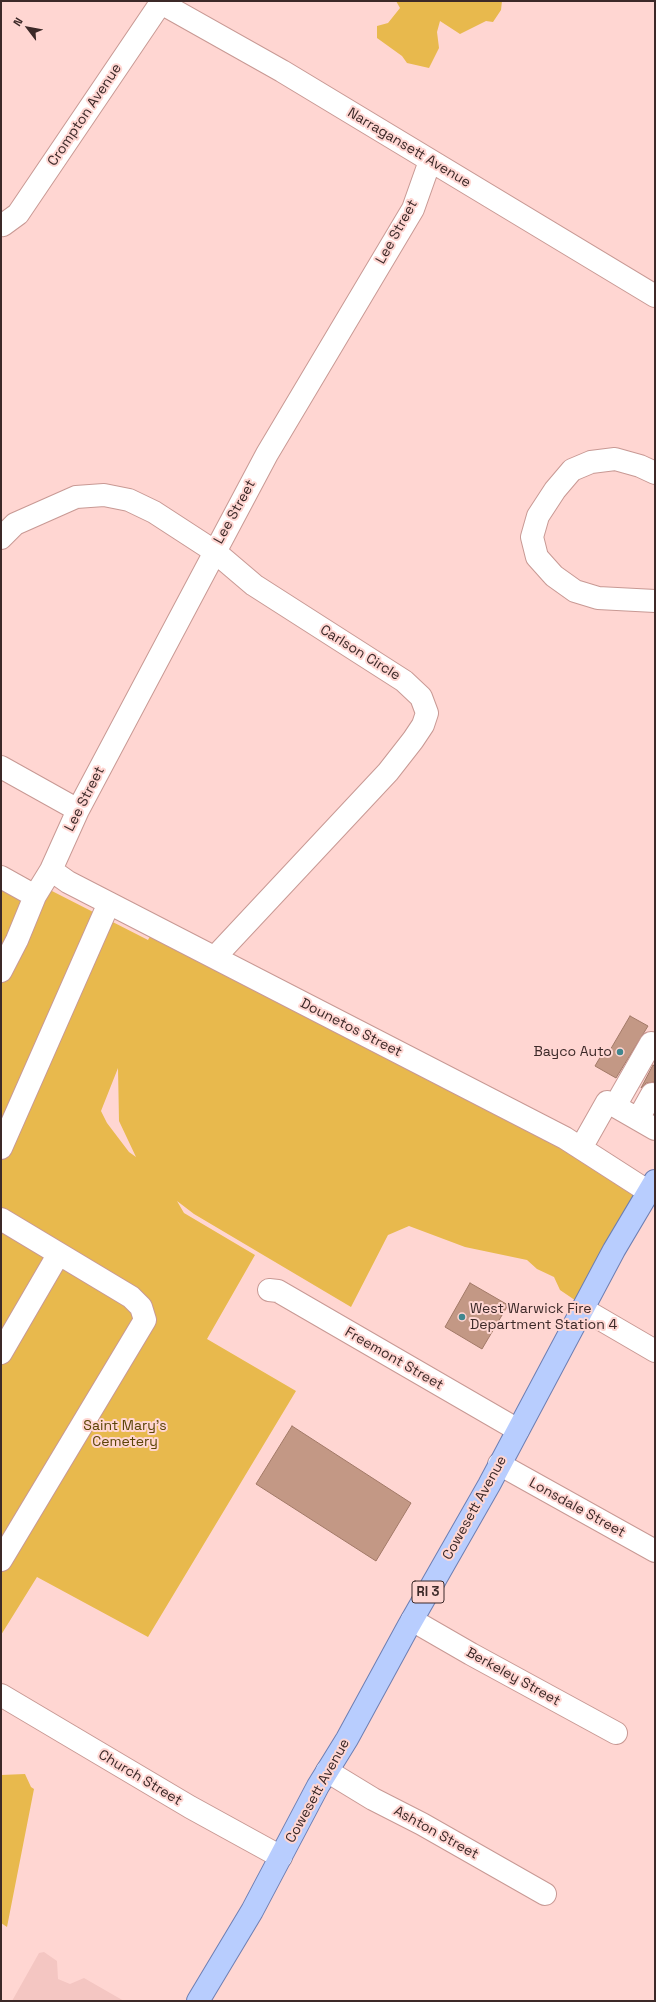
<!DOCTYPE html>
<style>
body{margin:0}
#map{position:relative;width:656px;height:2002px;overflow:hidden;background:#ffd6d2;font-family:"Space Grotesk",sans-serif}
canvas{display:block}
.frame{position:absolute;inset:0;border:2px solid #3c2928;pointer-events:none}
.north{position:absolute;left:8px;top:8px;width:40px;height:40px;-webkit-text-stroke:3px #ffd6d2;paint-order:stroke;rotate:302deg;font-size:11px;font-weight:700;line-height:16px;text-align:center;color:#3c2928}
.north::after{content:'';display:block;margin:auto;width:14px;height:18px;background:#3c2928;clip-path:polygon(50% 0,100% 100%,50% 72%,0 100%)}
</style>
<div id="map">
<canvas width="656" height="2002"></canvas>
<div class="frame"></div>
<div class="north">N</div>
</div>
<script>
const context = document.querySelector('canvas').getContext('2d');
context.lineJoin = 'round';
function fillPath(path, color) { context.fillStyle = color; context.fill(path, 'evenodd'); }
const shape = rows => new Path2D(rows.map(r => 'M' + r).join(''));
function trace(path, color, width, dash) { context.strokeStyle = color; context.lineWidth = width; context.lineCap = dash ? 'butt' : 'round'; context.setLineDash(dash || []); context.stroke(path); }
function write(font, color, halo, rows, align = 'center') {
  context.font = font + ' "Space Grotesk",sans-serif'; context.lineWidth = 4; context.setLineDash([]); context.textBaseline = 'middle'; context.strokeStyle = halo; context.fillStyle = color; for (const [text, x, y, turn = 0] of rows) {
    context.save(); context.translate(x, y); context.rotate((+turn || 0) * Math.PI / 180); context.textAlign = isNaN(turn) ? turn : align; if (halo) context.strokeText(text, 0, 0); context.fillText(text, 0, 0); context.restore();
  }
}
const built = shape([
 [44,1952,57,1961,58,1979,70,1984,84,1978,124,2001,12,2001,39,1953]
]);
const green = shape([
 [396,1,502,1,501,10,493,22,486,21,460,34,440,21,437,32,439,48,429,68,407,63,402,56,377,38,377,26,388,23,400,8],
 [1,865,148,940,155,927,650,1194,588,1309,560,1290,554,1277,537,1269,527,1260,465,1247,409,1226,388,1235,351,1307,194,1214,177,1201,184,1213,255,1255,207,1339,296,1391,148,1637,37,1577,1,1635],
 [118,1068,119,1121,136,1157,129,1152,107,1123,101,1111],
 [25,1774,31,1787,34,1789,7,1927,1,1923,1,1775]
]);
const building = shape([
 [630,1016,648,1026,616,1078,595,1066,602,1054,606,1057,630,1016],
 [653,1065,655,1067,655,1082,646,1083,641,1088,653,1065],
 [470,1283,508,1305,482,1349,445,1327,470,1283],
 [292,1426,411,1503,376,1561,256,1484,292,1426]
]);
const minor = shape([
 [161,3,282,71,655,296],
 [1,224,3,225,18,214,162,1],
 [655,473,640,466,615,459,591,462,572,470,555,490,538,516,532,537,537,557,554,576,575,591,598,598,655,601],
 [1,538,15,524,76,497,104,495,129,500,154,512,214,551,254,585,404,681,421,697,427,713,423,725,413,740,388,772,215,957],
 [1,767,78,810],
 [51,870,68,882,565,1138,649,1192],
 [1,877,35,896,17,940,1,971],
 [35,896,51,870,78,810,267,454,413,209,430,161],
 [655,1045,651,1043,615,1106,655,1129],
 [638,1119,652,1094],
 [1,1148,109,903],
 [581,1148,607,1102,615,1106],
 [1,1219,131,1297,141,1307,145,1320,1,1560],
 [269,1290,278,1291,518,1430],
 [583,1309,655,1351],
 [1,1353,58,1255],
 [499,1464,655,1551],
 [412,1620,471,1654,616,1733],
 [1,1695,190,1807,281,1857],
 [327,1771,373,1799,422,1824,545,1894]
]);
const major = shape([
 [198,2001,252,1911,318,1786,347,1739,408,1627,489,1485,614,1250,655,1181]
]);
const markers = [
 [620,1052,4,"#40878f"],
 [462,1317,4,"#40878f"]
];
const shields = [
 [428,1592,32]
];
const shieldNames = [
 ["RI 3",428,1592]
];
const streetNames = [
 ["Crompton Avenue",85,115,-56],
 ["Narragansett Avenue",409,148,31],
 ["Lee Street",397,232,-61],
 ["Lee Street",235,512,-61],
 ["Carlson Circle",360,653,32],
 ["Lee Street",85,799,-63],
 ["Dounetos Street",351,1028,27],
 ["Freemont Street",394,1359,30],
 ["Cowesett Avenue",475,1508,-61],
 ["Lonsdale Street",577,1508,29],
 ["Berkeley Street",513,1677,29],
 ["Church Street",140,1778,31],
 ["Cowesett Avenue",318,1791,-61],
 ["Ashton Street",436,1833,29]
];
const poiNames = [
 ["Bayco Auto",612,1052],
 ["West Warwick Fire",470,1309,"left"],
 ["Department Station 4",470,1325,"left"]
];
const parkNames = [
 ["Saint Mary's",125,1426],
 ["Cemetery",125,1442]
];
fillPath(built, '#f4c6c2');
fillPath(green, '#e8b94d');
fillPath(building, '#c39885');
trace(building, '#a27967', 1);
trace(minor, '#c89994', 24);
trace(major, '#6d7eb2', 24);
trace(minor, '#fff', 22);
trace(major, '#b8cdfe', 22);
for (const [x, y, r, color] of markers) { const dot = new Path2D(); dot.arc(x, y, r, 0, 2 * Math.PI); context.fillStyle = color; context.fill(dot); trace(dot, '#ffd6d2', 1.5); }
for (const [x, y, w] of shields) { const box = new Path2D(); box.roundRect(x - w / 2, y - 11, w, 22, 3); context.fillStyle = '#ffd6d2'; context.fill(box); trace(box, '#3c2928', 1); }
write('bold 13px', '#3c2928', null, shieldNames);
write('14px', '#3c2928', '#ffd6d2', streetNames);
write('14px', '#3c2928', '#ffd6d2', poiNames, 'right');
write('14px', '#5b4406', '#ffd6d2', parkNames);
</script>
